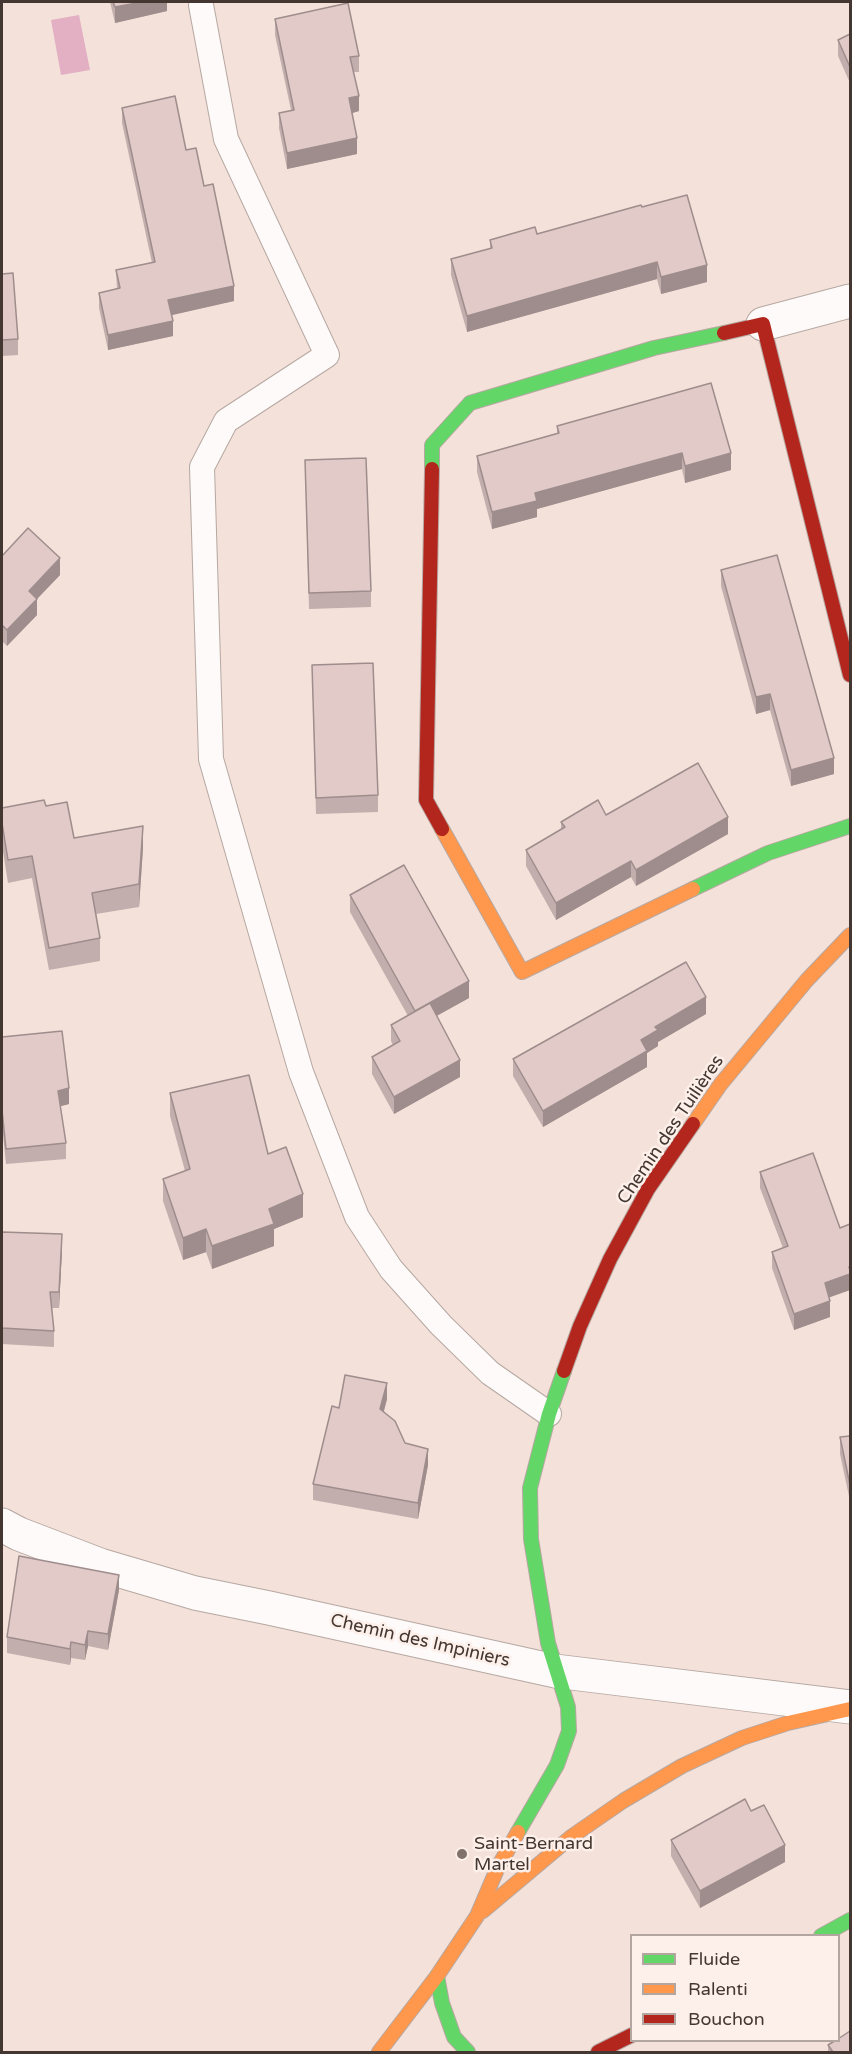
<!DOCTYPE html>
<meta charset="utf-8">
<style>
body{margin:0}
#map{position:relative;width:852px;height:2054px;overflow:hidden;background:#f4e1da;font-family:"Varela Round",sans-serif}
canvas{display:block}
.frame{position:absolute;inset:0;border:3px solid #443731;pointer-events:none}
.legend{position:absolute;left:630px;top:1934px;width:210px;height:108px;box-sizing:border-box;background:#fdefe9;border:2px solid #b3a59f;margin:0;padding:8px 10px;list-style:none;font-size:18px;color:#443731}
.legend li{display:flex;align-items:center;gap:12px;height:30px}
.legend b{width:30px;border:2px solid #b3a59f}
</style>
<div id="map">
<canvas width="852" height="2054"></canvas>
<div class="frame"></div>
<ul class="legend">
<li><b style="height:8px;background:#63d668"></b>Fluide</li>
<li><b style="height:8px;background:#ff974d"></b>Ralenti</li>
<li><b style="height:8px;background:#b3261e"></b>Bouchon</li>
</ul>
</div>
<script>
const context = document.querySelector('canvas').getContext('2d');
context.lineJoin = 'round';
function fillPath(path, color) { context.fillStyle = color; context.fill(path, 'evenodd'); }
const shape = rows => new Path2D(rows.map(r => 'M' + r).join(''));
function trace(path, color, width, dash) { context.strokeStyle = color; context.lineWidth = width; context.lineCap = dash ? 'butt' : 'round'; context.setLineDash(dash || []); context.stroke(path); }
function write(font, color, halo, rows, align = 'center') {
  context.font = font + ' "Varela Round",sans-serif'; context.lineWidth = 5; context.setLineDash([]); context.textBaseline = 'middle'; context.strokeStyle = halo; context.fillStyle = color; for (const [text, x, y, turn = 0] of rows) {
    context.save(); context.translate(x, y); context.rotate((+turn || 0) * Math.PI / 180); context.textAlign = isNaN(turn) ? turn : align; if (halo) context.strokeText(text, 0, 0); context.fillText(text, 0, 0); context.restore();
  }
}
const water = shape([
 [79,15,90,70,61,75,51,20]
]);
const lane = shape([
 [201,5,226,139,327,355,226,421,202,467,211,759,301,1072,357,1217,391,1269,441,1325,490,1373,549,1414]
]);
const street = shape([
 [763,324,850,301],
 [2,1525,19,1534,100,1565,195,1593,269,1608,555,1671,850,1707]
]);
const fast = shape([
 [432,469,432,445,470,403,654,348,724,333],
 [693,889,768,853,850,826],
 [518,1832,557,1765,569,1731,568,1707,548,1643,531,1539,530,1488,549,1414,564,1371],
 [821,1936,850,1920],
 [437,1976,442,2003,454,2037,468,2052]
]);
const slow = shape([
 [442,829,522,972,693,889],
 [693,1124,720,1085,807,980,850,935],
 [483,1911,571,1837,623,1801,682,1766,742,1738,788,1723,850,1709],
 [379,2052,437,1976,477,1916,498,1867,518,1832]
]);
const jam = shape([
 [724,333,763,324,850,675],
 [432,469,426,800,442,829],
 [564,1371,580,1326,610,1259,648,1189,693,1124],
 [598,2052,632,2035]
]);
const wall = shape([
 [110,2,167,2,167,11,115,23],
 [275,19,359,56,359,72,354,72,359,111,352,113,357,154,287,169,279,128,279,113,291,110,275,35],
 [850,34,850,83,838,56,838,40],
 [122,108,186,150,204,186,234,301,171,315,173,336,108,350,99,308,99,293,117,289,116,270,152,263,122,123],
 [642,207,707,282,661,294,657,279,467,332,451,275,451,259,490,248,490,240,537,234],
 [2,274,18,339,18,355,2,356],
 [711,383,731,470,685,483,682,469,537,509,537,517,492,529,477,472,477,456,557,433,557,426],
 [305,460,371,591,371,607,309,609],
 [2,556,60,575,37,599,37,615,7,646,2,641],
 [721,570,834,774,791,786,770,710,756,714,721,586],
 [312,665,378,795,378,812,316,814],
 [46,806,74,838,143,848,139,907,96,914,100,938,100,961,49,970,32,878,8,883,2,845,2,808],
 [606,815,728,834,636,886,631,877,556,920,526,866,526,850,561,830,561,822],
 [350,895,469,998,436,1016,460,1077,394,1114,372,1074,372,1057,393,1045,391,1041,391,1025,408,1016,350,912],
 [706,1014,658,1042,658,1046,647,1053,647,1067,543,1127,513,1076,513,1059],
 [2,1037,69,1104,60,1106,66,1143,66,1159,6,1164,2,1125],
 [170,1093,268,1154,303,1217,274,1229,274,1246,212,1269,206,1252,183,1260,163,1201,163,1179,185,1171,170,1116],
 [760,1172,840,1228,850,1224,850,1290,829,1297,830,1317,794,1330,772,1268,772,1252,783,1248,760,1188],
 [2,1232,62,1250,59,1308,52,1308,54,1331,54,1347,2,1344],
 [387,1399,384,1411,405,1443,428,1465,418,1519,313,1500,313,1484,339,1408],
 [850,1436,850,1501,840,1454,840,1437],
 [119,1590,108,1650,88,1646,85,1660,71,1658,70,1665,7,1653,7,1637],
 [671,1840,785,1862,700,1908,671,1856],
 [828,2045,850,2052,828,2052]
]);
const shadedWall = shape([
 [142,2,167,2,167,11,115,23,115,7],
 [359,96,359,111,349,114,349,98],
 [357,138,357,154,287,169,287,153],
 [657,262,657,279,467,332,467,316],
 [707,265,707,282,661,294,661,277],
 [234,286,234,301,168,316,168,300],
 [173,321,173,336,108,350,108,335],
 [682,453,682,469,537,509,537,517,492,529,492,512,535,493],
 [731,453,731,470,685,483,685,466],
 [60,558,60,575,37,599,37,615,7,646,7,630,29,591],
 [770,694,770,710,756,714,756,697],
 [834,758,834,774,791,786,791,770],
 [728,817,728,834,636,886,636,870],
 [143,826,143,848,139,907,139,884],
 [631,861,631,877,556,920,556,903],
 [469,981,469,998,415,1028,415,1011],
 [706,997,706,1014,658,1042,658,1046,647,1053,647,1067,543,1127,543,1111,641,1040,655,1027],
 [460,1060,460,1077,394,1114,394,1097],
 [69,1088,69,1104,58,1107,58,1091],
 [303,1194,303,1217,274,1229,274,1246,212,1269,212,1246,269,1209],
 [206,1229,206,1252,183,1260,183,1238],
 [62,1234,62,1250,59,1308,59,1292],
 [850,1266,850,1290,825,1299,825,1283],
 [830,1301,830,1317,794,1330,794,1314],
 [387,1383,387,1399,380,1425,380,1409],
 [428,1449,428,1465,418,1519,418,1503],
 [119,1575,119,1590,108,1650,108,1634],
 [88,1631,88,1646,85,1660,85,1645],
 [71,1642,71,1658,70,1665,70,1649],
 [785,1845,785,1862,700,1908,700,1891]
]);
const building = shape([
 [113,2,142,2,115,7,113,2],
 [348,3,359,56,350,57,359,96,349,98,357,138,287,153,279,113,294,110,275,19,348,3],
 [850,34,850,67,838,40,850,34],
 [175,96,186,150,196,148,204,186,213,184,234,286,168,300,173,321,108,335,99,293,120,288,116,270,155,262,122,108,175,96],
 [687,195,707,265,661,277,657,262,467,316,451,259,492,248,490,240,535,227,537,234,641,205,642,207,687,195],
 [13,273,18,339,2,340,2,274,13,273],
 [711,383,731,453,685,466,682,453,535,493,537,501,492,512,477,456,559,433,557,426,711,383],
 [366,458,371,591,309,593,305,460,366,458],
 [28,528,60,558,29,591,37,599,7,630,2,625,2,556,28,528],
 [777,555,834,758,791,770,770,694,756,697,721,570,777,555],
 [373,663,378,795,316,798,312,665,373,663],
 [698,763,728,817,636,870,631,861,556,903,526,850,565,827,561,822,598,800,606,815,698,763],
 [44,800,46,806,67,802,74,838,143,826,139,884,92,893,100,938,49,948,32,856,8,860,2,823,2,808,44,800],
 [404,865,469,981,415,1011,350,895,404,865],
 [686,962,706,997,655,1027,658,1030,641,1040,647,1051,543,1111,513,1059,686,962],
 [430,1003,460,1060,394,1097,372,1057,400,1041,391,1025,430,1003],
 [62,1031,69,1088,58,1091,66,1143,6,1149,2,1110,2,1037,62,1031],
 [249,1075,268,1154,286,1147,303,1194,269,1209,274,1224,212,1246,206,1229,183,1238,163,1179,190,1169,170,1093,249,1075],
 [813,1153,840,1228,850,1224,850,1266,849,1267,850,1270,850,1274,825,1283,830,1301,794,1314,772,1252,788,1246,760,1172,813,1153],
 [2,1232,62,1234,59,1292,50,1292,54,1331,2,1328,2,1232],
 [345,1375,387,1383,380,1409,395,1421,405,1443,428,1449,418,1503,313,1484,332,1406,339,1408,345,1375],
 [850,1436,850,1485,840,1437,850,1436],
 [19,1556,119,1575,108,1634,88,1631,85,1645,71,1642,70,1649,7,1637,19,1556],
 [745,1799,751,1811,764,1805,785,1845,700,1891,671,1840,745,1799],
 [850,2031,850,2052,833,2052,828,2045,836,2040,838,2040,838,2039,850,2031]
]);
const markers = [
 [462,1854,6,"#82726c"]
];
const streetNames = [
 ["Chemin des Tuilières",671,1130,-56],
 ["Chemin des Impiniers",420,1641,13]
];
const poiNames = [
 ["Saint-Bernard",474,1844],
 ["Martel",474,1865]
];
fillPath(water, '#e2afc3');
trace(lane, '#b6a8a2', 26);
trace(street, '#b6a8a2', 35);
trace(fast, '#b6a8a2', 16);
trace(slow, '#b6a8a2', 16);
trace(jam, '#b6a8a2', 16);
trace(lane, '#fdfaf9', 24);
trace(street, '#fdfaf9', 33);
trace(fast, '#63d668', 14);
trace(slow, '#ff974d', 14);
trace(jam, '#b3261e', 14);
fillPath(wall, '#c2aeac');
fillPath(shadedWall, '#9e8d8c');
fillPath(building, '#e1cac8');
trace(building, '#9e8d8c', 1.5);
for (const [x, y, r, color] of markers) { const dot = new Path2D(); dot.arc(x, y, r, 0, 2 * Math.PI); context.fillStyle = color; context.fill(dot); trace(dot, '#fdefe9', 2); }
write('18px', '#443731', '#fdefe9', streetNames);
write('18px', '#443731', '#fdefe9', poiNames, 'left');
</script>
